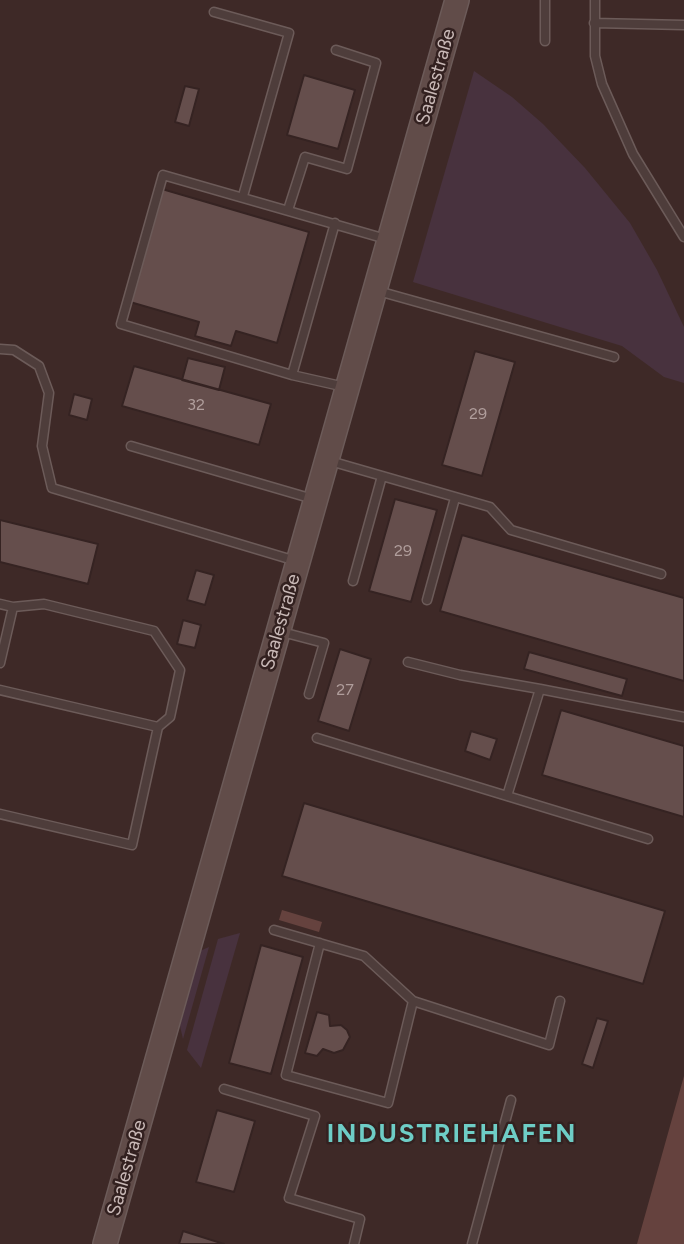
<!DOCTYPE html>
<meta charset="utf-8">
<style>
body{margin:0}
canvas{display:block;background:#3e2927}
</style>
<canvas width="684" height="1244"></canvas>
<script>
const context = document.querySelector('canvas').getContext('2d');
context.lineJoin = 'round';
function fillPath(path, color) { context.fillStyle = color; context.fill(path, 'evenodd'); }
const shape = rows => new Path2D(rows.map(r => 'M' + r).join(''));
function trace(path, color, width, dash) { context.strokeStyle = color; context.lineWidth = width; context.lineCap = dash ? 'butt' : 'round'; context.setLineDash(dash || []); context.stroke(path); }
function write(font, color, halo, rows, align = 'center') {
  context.font = font + ' Figtree,sans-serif'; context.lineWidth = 5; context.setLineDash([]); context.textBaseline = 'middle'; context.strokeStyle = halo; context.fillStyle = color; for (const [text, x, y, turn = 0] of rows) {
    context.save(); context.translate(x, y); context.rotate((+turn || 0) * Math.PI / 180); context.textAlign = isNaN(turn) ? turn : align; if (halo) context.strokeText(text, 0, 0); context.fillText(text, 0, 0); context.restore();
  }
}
const green = shape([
 [474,71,512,97,543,124,585,168,630,223,657,270,684,327,684,383,664,377,622,346,413,282],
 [240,933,201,1068,187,1050,218,939],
 [209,947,183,1039,180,1026,200,951]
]);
const water = shape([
 [282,910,322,922,319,932,279,920],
 [684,1076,684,1244,637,1244]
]);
const building = shape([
 [304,75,355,90,338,149,287,135,304,75],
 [185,86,199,89,189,126,175,122,185,86],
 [162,189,309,232,277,343,236,331,231,346,195,336,199,322,130,302,162,189],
 [475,351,515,362,482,476,442,465,475,351],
 [188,358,225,367,219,390,182,380,188,358],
 [134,366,271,404,259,445,122,406,134,366],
 [74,394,92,399,87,420,69,415,74,394],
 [395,499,437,510,411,602,369,591,395,499],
 [0,520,98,544,88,584,0,562,0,520],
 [462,535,684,598,684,681,440,611,462,535],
 [196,570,214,575,205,605,187,600,196,570],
 [183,620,201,625,195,648,177,644,183,620],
 [340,649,371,659,349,731,318,721,340,649],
 [529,652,627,679,622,696,524,669,529,652],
 [561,710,684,746,684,817,542,775,561,710],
 [471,731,497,739,490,760,465,751,471,731],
 [304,803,665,911,643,984,282,876,304,803],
 [261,945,303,957,271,1074,229,1063,261,945],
 [317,1012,329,1015,330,1026,341,1025,347,1030,350,1037,343,1050,334,1053,323,1049,317,1056,305,1053,317,1012],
 [597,1018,608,1021,593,1068,582,1064,597,1018],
 [217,1110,255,1121,234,1192,196,1182,217,1110],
 [183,1231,224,1244,179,1244,183,1231]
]);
const service = shape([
 [595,0,595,56,602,84,633,154,684,237],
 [214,12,289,33,243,196],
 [594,23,684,25],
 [545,41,545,0],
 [288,210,305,157,347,169,376,63,336,50],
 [378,291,614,357],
 [0,349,14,350,39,366,49,393,42,446,52,488,296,561],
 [292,375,335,223],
 [345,387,292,375,121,324,163,175,386,239],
 [131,446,313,499],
 [330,461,490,507,511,530,661,574],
 [353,581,382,476],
 [427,600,455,498],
 [0,604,13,607,0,663],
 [13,607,44,604,154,631,180,670,170,717,158,727],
 [282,632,324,643,309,694],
 [408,662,460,675,540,689],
 [0,690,158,727,132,845,0,814],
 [317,738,648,839],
 [507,796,540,689,684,717],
 [274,930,364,956,413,1001,388,1103,286,1075,320,943],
 [413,1001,549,1045,560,1001],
 [224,1089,315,1116,289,1198,360,1219,354,1244],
 [472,1244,511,1100]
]);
const secondary = shape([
 [105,1244,457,0]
]);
const numberNames = [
 ["32",196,405],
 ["29",478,414],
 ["29",403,551],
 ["27",345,690]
];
const streetNames = [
 ["Saalestraße",436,77,-74],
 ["Saalestraße",281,622,-74],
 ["Saalestraße",127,1168,-74]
];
const districtNames = [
 ["INDUSTRIEHAFEN",452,1134]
];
fillPath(green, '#48323e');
fillPath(water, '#65423e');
fillPath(building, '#654e4c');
trace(building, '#352322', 2);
trace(service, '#6c5b59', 11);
trace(secondary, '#6c5b59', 26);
trace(service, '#4e3d3b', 8);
trace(secondary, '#614c49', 23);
write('16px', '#b09e9c', null, numberNames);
write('19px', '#c9b9b7', '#332120', streetNames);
context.letterSpacing = '2px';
write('bold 26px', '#6ecdc6', '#332120', districtNames);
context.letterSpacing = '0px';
</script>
